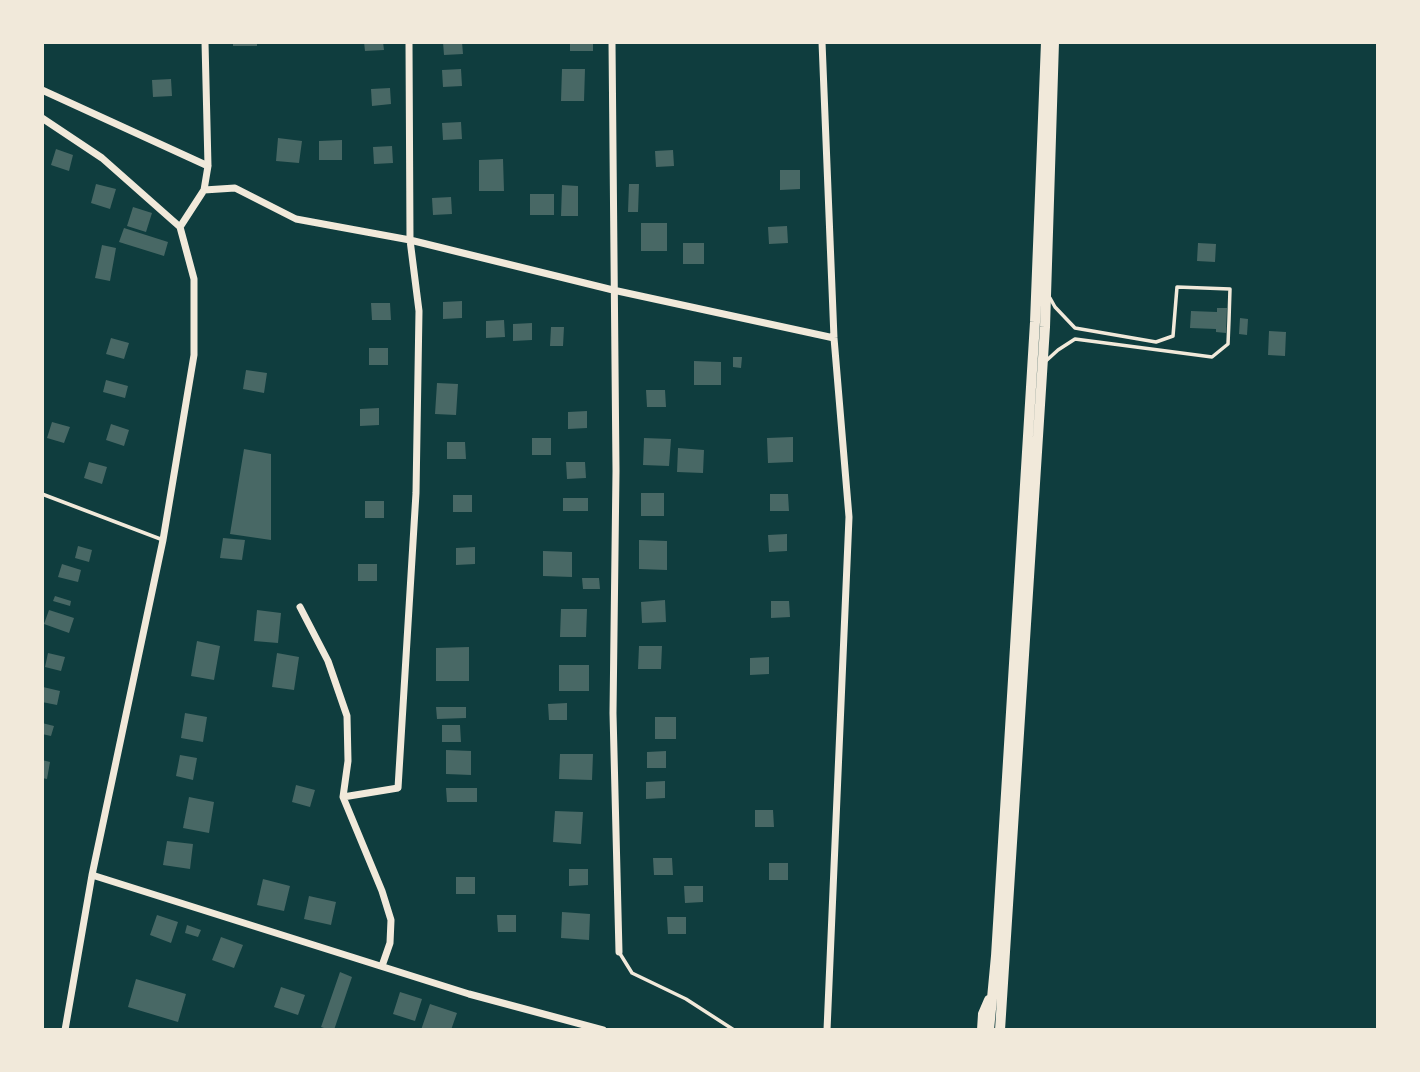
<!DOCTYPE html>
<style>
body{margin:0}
#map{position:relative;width:1420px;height:1072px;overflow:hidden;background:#0f3d3e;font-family:"Alegreya Sans",sans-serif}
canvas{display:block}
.frame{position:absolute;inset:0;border:44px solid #f1e9da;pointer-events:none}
</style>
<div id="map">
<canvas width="1420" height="1072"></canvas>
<div class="frame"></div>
</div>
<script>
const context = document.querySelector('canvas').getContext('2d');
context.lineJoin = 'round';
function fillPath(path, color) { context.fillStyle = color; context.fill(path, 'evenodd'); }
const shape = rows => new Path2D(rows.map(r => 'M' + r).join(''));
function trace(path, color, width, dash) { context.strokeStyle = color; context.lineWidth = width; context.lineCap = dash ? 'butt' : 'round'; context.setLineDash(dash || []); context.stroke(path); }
const building = shape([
 [233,42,257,42,257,46,233,46],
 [364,42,383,42,384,50,365,51],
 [443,42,462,42,463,54,444,55],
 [570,42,593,42,593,51,570,51],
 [461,69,462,86,443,87,442,70],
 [562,69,585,69,584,101,561,101],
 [171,79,172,96,153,97,152,80],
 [390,88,391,104,372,106,371,89],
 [461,122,462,139,443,140,442,123],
 [278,138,302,141,299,163,276,161],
 [342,140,342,160,319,160,319,141],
 [392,146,393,163,374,164,373,147],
 [56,149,73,155,69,171,51,165],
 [673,150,674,166,656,167,655,151],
 [503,159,504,191,479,191,479,160],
 [780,170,800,170,800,189,780,190],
 [96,184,116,189,110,209,91,203],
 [629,184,639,184,638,212,628,212],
 [562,185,578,186,578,216,561,216],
 [530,194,554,194,554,215,530,215],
 [451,197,452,214,433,215,432,198],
 [133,207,152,213,146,232,127,226],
 [641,223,667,223,667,251,641,251],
 [787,226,788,243,769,244,768,227],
 [124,228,168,242,164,256,119,242],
 [683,243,704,243,704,264,683,264],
 [1198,243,1216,244,1215,262,1197,261],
 [102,245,116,248,110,281,95,278],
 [462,301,462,318,443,319,443,302],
 [371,303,390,303,391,320,372,320],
 [1217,308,1227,308,1226,333,1216,332,1216,329,1190,328,1191,311,1217,312],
 [1240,318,1248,319,1247,335,1239,334],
 [504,320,505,337,486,338,486,321],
 [532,323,532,340,513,341,513,324],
 [551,327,564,327,563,346,550,346],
 [1269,331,1286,332,1285,356,1268,355],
 [111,338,129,343,124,359,106,354],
 [369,348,388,348,388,365,369,365],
 [733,357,742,357,741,368,733,367],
 [694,361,721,362,721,385,694,385],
 [246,370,267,373,264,393,243,389],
 [106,380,128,386,125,398,103,392],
 [437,383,458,384,456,415,435,414],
 [646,390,665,390,666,407,647,407],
 [379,408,379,425,360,426,360,409],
 [587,411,587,428,568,429,568,412],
 [52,422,70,427,64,443,47,438],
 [111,424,129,430,124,446,106,440],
 [793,437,793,462,768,463,767,438],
 [532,438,551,438,551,455,532,455],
 [644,438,671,439,669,466,643,465],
 [447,442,465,442,466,459,447,459],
 [678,448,704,450,703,473,677,472],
 [244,449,271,454,271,540,230,534],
 [89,462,107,467,102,484,84,478],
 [566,462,585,462,586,478,567,479],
 [641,493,664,493,664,516,641,516],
 [770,494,788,494,789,511,770,511],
 [453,495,472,495,472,512,453,512],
 [563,498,588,498,588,511,563,511],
 [365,501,384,501,384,518,365,518],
 [787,534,787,551,769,552,768,535],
 [223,538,245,540,242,560,220,558],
 [639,540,667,541,667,570,639,569],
 [78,546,92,550,89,562,75,558],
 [475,547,475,564,456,565,456,548],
 [543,551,572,552,572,577,543,576],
 [62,564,81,570,78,582,58,577],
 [358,564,377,564,377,581,358,581],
 [582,578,599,578,600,589,583,589],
 [55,596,71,601,70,606,53,601],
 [665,600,666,622,642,623,641,602],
 [771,601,789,601,790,617,771,618],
 [561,609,587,609,586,637,560,637],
 [49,610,74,618,69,633,44,624],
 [257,610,281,613,278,643,254,641],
 [197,641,220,646,214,680,191,676],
 [639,646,662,646,661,669,638,669],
 [469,647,469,681,436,681,436,648],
 [48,653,65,657,61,671,45,667],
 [277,653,299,657,294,690,272,687],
 [769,657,769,674,750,675,750,658],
 [559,665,589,665,589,691,559,691],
 [43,687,60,691,57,705,42,702],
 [567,703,567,720,549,720,548,704],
 [436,707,466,707,466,718,437,719],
 [185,713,207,717,203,742,181,738],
 [655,717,676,717,676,739,655,739],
 [42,723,54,726,51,736,42,734],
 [442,725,460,725,461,742,442,742],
 [446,750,471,751,471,775,446,774],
 [666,751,666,768,647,768,647,752],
 [560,754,593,754,592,780,559,779],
 [180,755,197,758,193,780,176,776],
 [42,760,50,762,47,779,42,778],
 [665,781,665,798,646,799,646,782],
 [296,785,315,790,310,807,292,802],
 [446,788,477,788,477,802,447,802],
 [189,797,214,802,209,833,183,828],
 [755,810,773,810,774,827,755,827],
 [555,811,583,812,581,844,553,842],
 [167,841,193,844,190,869,163,865],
 [653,858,672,858,673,875,654,875],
 [769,863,788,863,788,880,769,880],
 [569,869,588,869,588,885,569,886],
 [456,877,475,877,475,894,456,894],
 [263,879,290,886,284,911,257,905],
 [684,886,703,886,703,902,685,903],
 [309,896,336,902,331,925,304,919],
 [562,912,590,914,589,940,561,938],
 [157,915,178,922,171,943,150,935],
 [497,915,516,915,516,932,498,932],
 [667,917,686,917,686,934,668,934],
 [187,925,201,930,198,937,185,933],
 [221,937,243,945,234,968,212,960],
 [340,972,352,977,334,1030,324,1030,324,1028,321,1027],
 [136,979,186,994,178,1022,128,1007],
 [281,987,305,995,298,1015,274,1007],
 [400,992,422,999,415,1021,393,1014],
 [430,1004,457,1013,451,1030,421,1030]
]);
const service = shape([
 [1047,360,1058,350,1075,339,1212,357,1228,344,1229,320,1230,289,1177,287,1173,336,1156,342,1075,328,1055,307,1050,298],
 [42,494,163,540],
 [619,952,632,973,686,999,734,1030]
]);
const minor = shape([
 [612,42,616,471,613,713,619,952],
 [822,42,834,338,849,517,827,1030],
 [42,90,208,166],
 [42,118,102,158,180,227],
 [204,190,235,188,296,219,410,240,613,290,834,338],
 [300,607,328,661,347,716,348,761,343,797,382,891,391,920,390,943,382,966],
 [343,797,398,788,416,493,419,311,410,240,409,42],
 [92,875,469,994,603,1030],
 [65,1030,92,875,163,540,194,355,194,279,180,227,204,190,208,166,205,42]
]);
const trunk = shape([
 [982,1030,983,1014,989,1000],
 [989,1030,996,956,1035,322,1046,42],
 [1000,1030,1045,327,1054,42]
]);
fillPath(building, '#486865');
trace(service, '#f1e9da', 3.5);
trace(minor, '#f1e9da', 7);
trace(trunk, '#f1e9da', 10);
</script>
